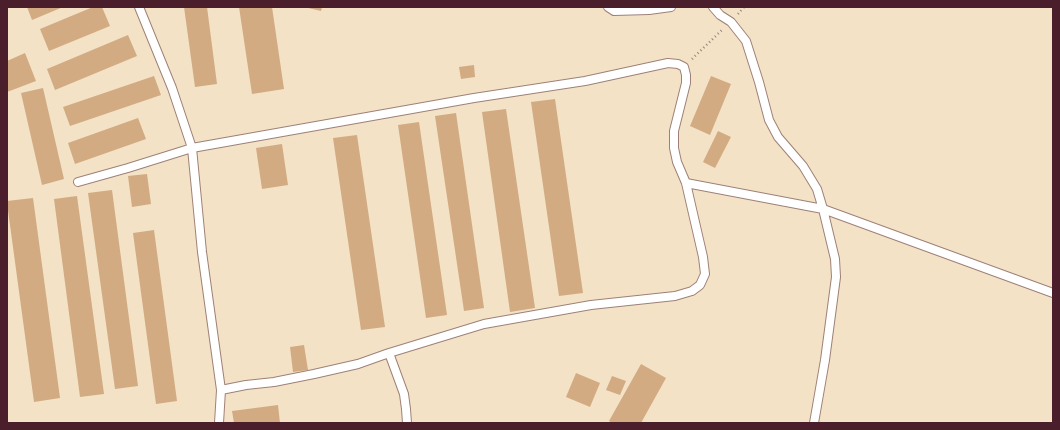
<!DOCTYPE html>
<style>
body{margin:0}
#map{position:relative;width:1060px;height:430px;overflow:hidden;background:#f3e2c6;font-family:"Libre Caslon Text",serif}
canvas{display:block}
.frame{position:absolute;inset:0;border:8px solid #4a1f2b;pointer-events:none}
</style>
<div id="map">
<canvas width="1060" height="430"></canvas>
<div class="frame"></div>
</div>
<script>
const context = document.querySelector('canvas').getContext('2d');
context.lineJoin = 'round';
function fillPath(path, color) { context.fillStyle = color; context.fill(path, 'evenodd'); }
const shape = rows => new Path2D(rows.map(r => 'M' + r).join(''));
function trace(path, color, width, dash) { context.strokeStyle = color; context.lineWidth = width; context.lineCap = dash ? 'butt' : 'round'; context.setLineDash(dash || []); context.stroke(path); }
const building = shape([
 [27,7,63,7,32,20],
 [93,7,102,7,110,26,49,51,40,29],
 [184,7,207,7,217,84,195,87],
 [239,7,272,7,284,89,252,94],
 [304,7,322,7,321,11],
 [128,35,137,56,55,90,47,69],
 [25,53,36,81,7,92,7,61],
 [474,65,475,77,461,79,459,67],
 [154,76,161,95,70,126,63,107],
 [711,76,731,84,710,135,690,126],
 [43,88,64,179,42,185,21,93],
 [555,99,583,293,559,296,531,102],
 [506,109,535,308,510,312,482,112],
 [456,113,484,308,464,311,435,116],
 [138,118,146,139,75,164,68,143],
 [419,122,447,315,426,318,398,125],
 [718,131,731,137,715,168,703,162],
 [357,135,385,327,361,330,333,138],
 [282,144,288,185,262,189,256,148],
 [147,174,151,204,132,207,128,176],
 [112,190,138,386,115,389,88,193],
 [77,196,104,394,80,397,54,199],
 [33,198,60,398,34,402,7,203,7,201],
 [154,230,177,401,156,404,133,233],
 [304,345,308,370,293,372,290,347],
 [641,364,666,378,641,423,612,423,609,421],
 [576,373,600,383,590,407,566,397],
 [612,376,626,381,620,395,606,390],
 [278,405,280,423,234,423,232,411]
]);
const path = shape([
 [738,14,744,7],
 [692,59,723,29]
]);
const service = shape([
 [608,7,614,11,649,10,671,7],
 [713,7,720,15,731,22,746,41,759,82,769,120,778,137,803,166,817,189,823,209,835,259,836,277,825,360,814,423],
 [78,182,128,168,192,148,172,88,139,7],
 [686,183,823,209,1053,293],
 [389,353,404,394,406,409,407,423],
 [219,423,221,390,246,385,274,382,314,374,358,364,389,353,484,324,591,305,675,296,692,291,700,285,705,274,703,257,686,183,677,162,674,148,674,131,686,83,686,75,684,67,678,64,668,63,585,81,474,98,192,148,202,252,221,390]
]);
fillPath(building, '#d2ab82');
trace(service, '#9e8078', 10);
trace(path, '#9e8078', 2.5, [1, 3]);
trace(service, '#fff', 8);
</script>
